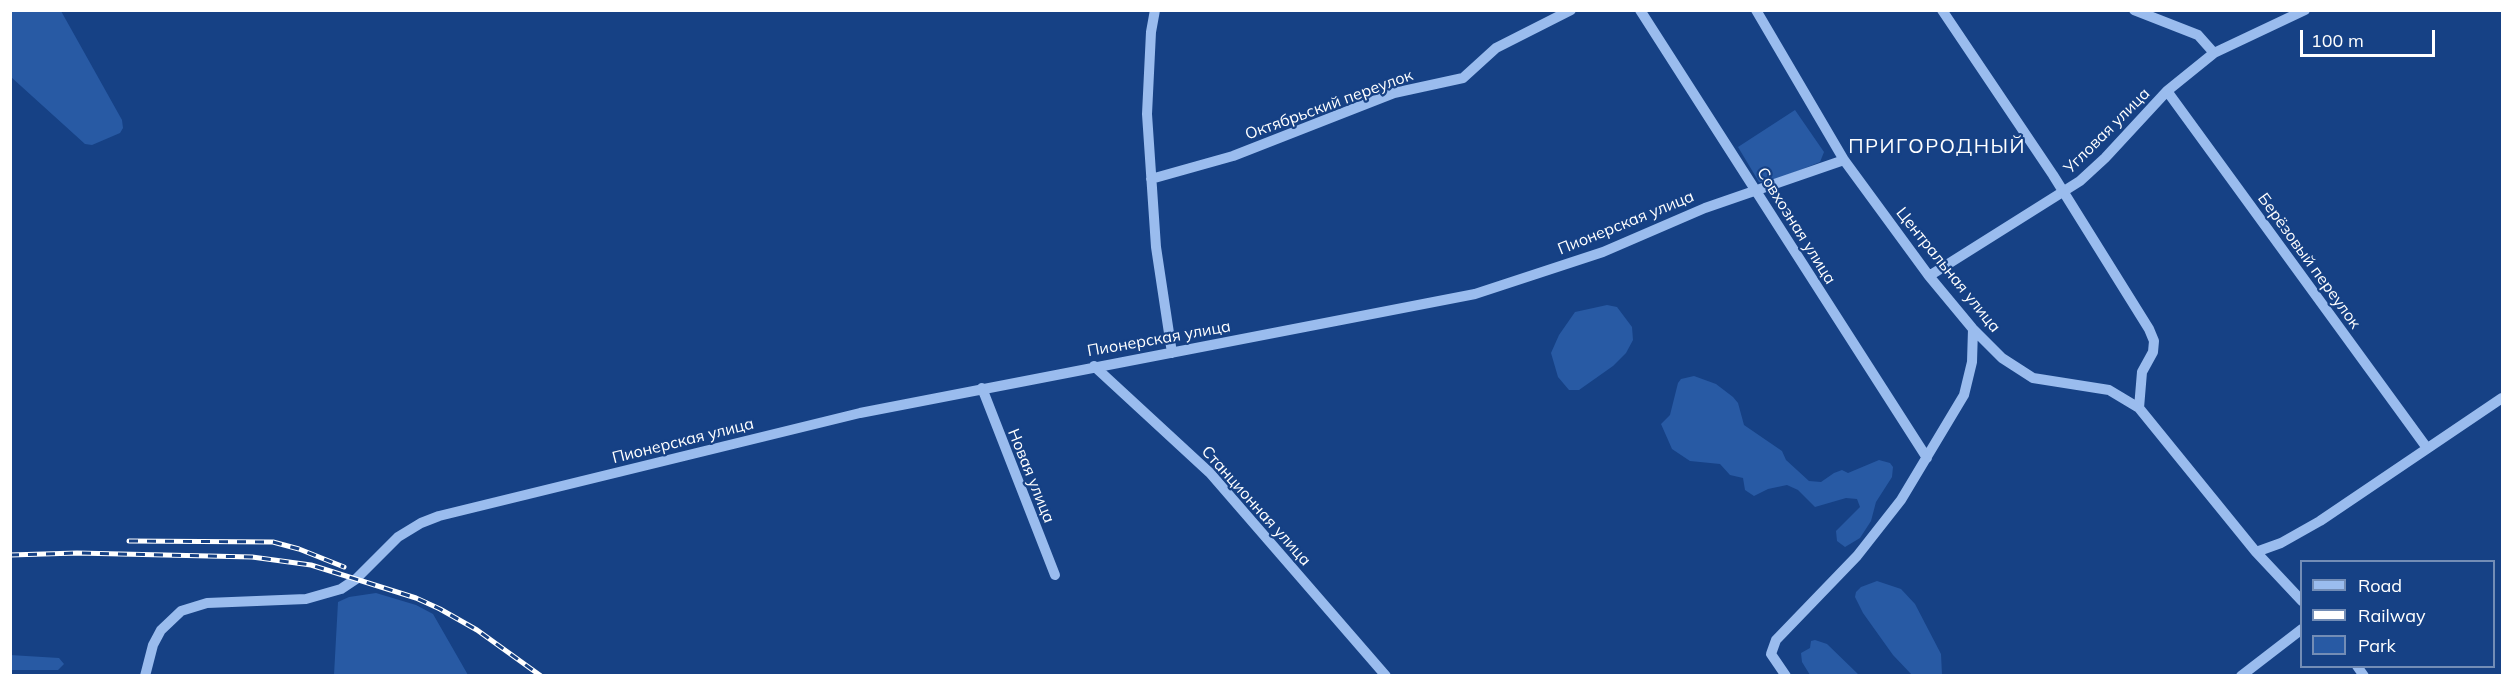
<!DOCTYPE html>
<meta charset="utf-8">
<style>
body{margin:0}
#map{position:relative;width:2513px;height:686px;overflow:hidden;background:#164185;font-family:Mulish,sans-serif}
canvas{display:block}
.frame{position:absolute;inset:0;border:12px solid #fff;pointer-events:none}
.legend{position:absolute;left:2300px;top:560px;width:195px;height:108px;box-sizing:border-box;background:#164185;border:2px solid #738db6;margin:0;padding:8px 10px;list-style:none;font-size:18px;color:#fff}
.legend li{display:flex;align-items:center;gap:12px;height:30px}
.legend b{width:30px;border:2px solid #738db6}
.scale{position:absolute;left:2300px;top:30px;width:135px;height:27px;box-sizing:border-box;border:3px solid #fff;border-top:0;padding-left:8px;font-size:18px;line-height:21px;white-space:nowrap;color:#fff;-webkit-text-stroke:4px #164185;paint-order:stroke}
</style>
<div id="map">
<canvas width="2513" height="686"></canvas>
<div class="frame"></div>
<ul class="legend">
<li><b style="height:8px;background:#9abcee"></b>Road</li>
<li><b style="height:8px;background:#fff"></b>Railway</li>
<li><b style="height:16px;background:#285aa4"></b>Park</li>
</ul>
<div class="scale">100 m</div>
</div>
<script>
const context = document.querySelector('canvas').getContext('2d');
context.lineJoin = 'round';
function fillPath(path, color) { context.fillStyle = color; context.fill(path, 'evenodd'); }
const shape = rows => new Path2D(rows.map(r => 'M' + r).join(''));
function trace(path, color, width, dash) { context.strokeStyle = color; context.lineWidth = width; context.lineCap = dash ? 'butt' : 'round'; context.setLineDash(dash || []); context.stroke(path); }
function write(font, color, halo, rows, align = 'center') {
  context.font = font + ' Mulish,sans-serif'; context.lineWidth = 4.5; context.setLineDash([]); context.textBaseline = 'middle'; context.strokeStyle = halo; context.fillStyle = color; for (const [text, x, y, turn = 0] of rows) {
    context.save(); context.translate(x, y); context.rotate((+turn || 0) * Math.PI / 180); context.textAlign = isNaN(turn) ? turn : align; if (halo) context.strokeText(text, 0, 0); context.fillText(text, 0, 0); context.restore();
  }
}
const green = shape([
 [10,11,61,11,122,120,123,128,120,133,92,145,85,144,11,77],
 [1795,110,1824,152,1820,162,1770,182,1759,182,1738,147],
 [1607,305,1617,307,1632,327,1633,340,1626,353,1613,366,1579,390,1569,390,1558,377,1551,353,1559,335,1575,312],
 [1694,376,1716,384,1733,397,1738,403,1744,425,1782,451,1786,460,1809,481,1821,482,1834,473,1842,470,1848,473,1879,460,1890,463,1893,467,1892,477,1876,502,1871,521,1860,538,1845,547,1837,541,1836,531,1860,507,1857,499,1846,498,1815,507,1798,490,1787,485,1768,489,1754,496,1745,490,1743,478,1730,475,1720,464,1690,461,1672,449,1661,424,1670,415,1678,383,1681,379],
 [1877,581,1901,589,1915,604,1941,654,1942,675,1912,675,1893,655,1863,613,1855,597,1856,592,1861,587],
 [376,593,416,605,433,614,468,675,334,675,338,602,349,597],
 [1815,640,1827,644,1859,675,1810,675,1802,662,1801,653,1810,648,1811,641],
 [10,655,59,658,64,664,58,670,11,670]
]);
const minor = shape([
 [1155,10,1151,32,1147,114,1156,247,1172,353],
 [1640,10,1927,458],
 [1756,10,1844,160,1929,276,1973,329,2002,358,2033,378,2109,390,2139,408,2256,552,2302,601],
 [1942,10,2053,175,2149,329,2154,341,2153,352,2142,372,2139,408],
 [2134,10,2198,35,2214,53],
 [2167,91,2427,448],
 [1151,179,1233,156,1394,93,1463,78,1496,48,1571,10],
 [1929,276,2080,181,2105,158,2167,91,2214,53,2305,10],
 [1094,366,1210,473,1386,676],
 [982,388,1055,575],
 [2256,552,2281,543,2320,521,2502,398],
 [2357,666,2364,676],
 [145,676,153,645,161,630,181,611,207,603,306,599,341,589,356,579,398,537,421,523,439,516,860,413,1475,294,1603,252,1705,208,1844,160],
 [1786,676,1771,654,1776,640,1857,556,1901,500,1964,395,1972,362,1973,329],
 [2241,676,2302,629]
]);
const rail = shape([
 [129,541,273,542,299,549,344,567],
 [10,555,77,553,252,557,311,565,416,598,440,609,477,630,541,676]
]);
const streetNames = [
 ["Октябрьский переулок",1329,105,-20],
 ["Угловая улица",2107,131,-45],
 ["Пионерская улица",1626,223,-22],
 ["Совхозная улица",1796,226,58],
 ["Берёзовый переулок",2309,261,54],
 ["Центральная улица",1948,270,51],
 ["Пионерская улица",1159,339,-10],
 ["Пионерская улица",683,441,-14],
 ["Новая улица",1031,476,68],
 ["Станционная улица",1256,506,48]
];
const quarterNames = [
 ["ПРИГОРОДНЫЙ",1937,147]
];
fillPath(green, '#285aa4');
trace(minor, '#9abcee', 10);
trace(rail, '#fff', 5);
trace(rail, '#164185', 3, [9]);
write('16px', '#fff', '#164185', streetNames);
context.letterSpacing = '1.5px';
write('20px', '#fff', '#164185', quarterNames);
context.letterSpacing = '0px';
</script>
